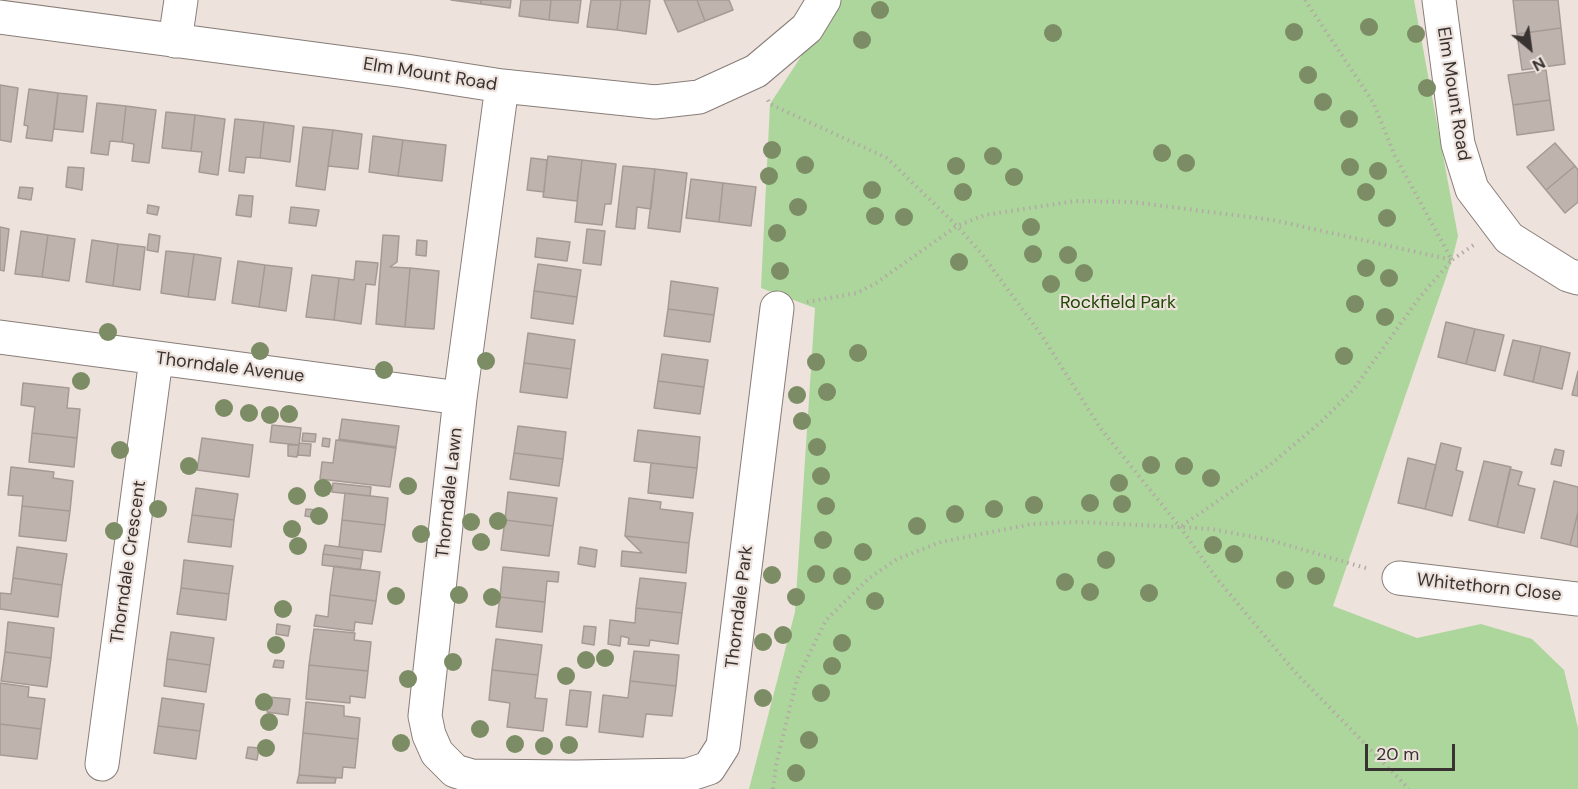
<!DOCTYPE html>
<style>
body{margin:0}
#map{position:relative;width:1578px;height:789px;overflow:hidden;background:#eee2dc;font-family:"DM Sans",sans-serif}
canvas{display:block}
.north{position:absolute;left:1500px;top:18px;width:60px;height:60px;-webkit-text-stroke:4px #eee2dc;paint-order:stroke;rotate:151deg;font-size:16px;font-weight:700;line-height:24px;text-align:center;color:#383331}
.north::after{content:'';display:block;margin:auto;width:21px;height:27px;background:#383331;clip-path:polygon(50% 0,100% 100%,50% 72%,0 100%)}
.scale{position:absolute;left:1365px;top:744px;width:90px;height:27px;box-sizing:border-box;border:3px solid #383331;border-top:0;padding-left:8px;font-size:18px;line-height:21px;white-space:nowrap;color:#383331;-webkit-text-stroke:4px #eee2dc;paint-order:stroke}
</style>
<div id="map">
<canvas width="1578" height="789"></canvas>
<div class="north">N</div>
<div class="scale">20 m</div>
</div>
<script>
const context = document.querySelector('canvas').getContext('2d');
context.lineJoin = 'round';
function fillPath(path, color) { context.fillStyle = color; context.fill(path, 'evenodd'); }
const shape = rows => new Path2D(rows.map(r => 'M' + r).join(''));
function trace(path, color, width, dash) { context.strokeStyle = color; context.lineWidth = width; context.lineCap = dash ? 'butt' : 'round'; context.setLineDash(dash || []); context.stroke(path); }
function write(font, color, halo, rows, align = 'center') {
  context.font = font + ' "DM Sans",sans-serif'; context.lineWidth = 4.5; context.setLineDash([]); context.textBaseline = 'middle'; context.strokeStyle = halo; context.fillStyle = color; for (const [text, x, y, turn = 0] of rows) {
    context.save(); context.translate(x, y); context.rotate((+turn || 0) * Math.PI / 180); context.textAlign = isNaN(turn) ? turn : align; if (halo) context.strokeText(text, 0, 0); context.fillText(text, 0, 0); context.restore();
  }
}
const green = shape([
 [838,0,1414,0,1458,236,1452,260,1333,606,1417,638,1481,624,1532,639,1564,670,1578,728,1578,789,749,789,795,612,815,308,761,288,770,104]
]);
const building = shape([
 [451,0,481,0,481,4,451,0],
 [481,0,511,0,510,8,481,4,481,0],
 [521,0,551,0,549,20,519,16,521,0],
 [551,0,581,0,578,23,549,20,551,0],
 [591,0,621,0,617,30,587,27,591,0],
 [621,0,650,0,646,34,617,30,621,0],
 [664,0,697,0,705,21,678,32,664,0],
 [697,0,729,0,733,10,705,21,697,0],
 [1513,0,1558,0,1561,28,1517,34,1513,0],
 [1561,28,1565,64,1522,70,1517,34,1561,28],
 [1546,70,1550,100,1513,105,1508,75,1546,70],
 [0,85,18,88,11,142,0,140,0,85],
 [29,89,58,93,52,141,26,138,28,126,24,125,29,89],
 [58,93,87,96,83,132,54,129,58,93],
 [1550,100,1554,130,1517,135,1513,105,1550,100],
 [97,103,126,106,122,142,110,141,108,155,91,153,97,103],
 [126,106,156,110,149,163,132,161,134,144,122,142,126,106],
 [166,112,195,115,191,151,162,148,166,112],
 [195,115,225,119,218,175,199,172,202,152,191,151,195,115],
 [235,119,264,122,260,158,246,157,244,173,229,171,235,119],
 [264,122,294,126,290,162,260,158,264,122],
 [303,127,333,130,325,190,296,186,303,127],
 [333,130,362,134,358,169,328,166,333,130],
 [373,136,403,140,398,176,369,172,373,136],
 [403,140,446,145,442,181,398,176,403,140],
 [1555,143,1575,166,1546,190,1527,167,1555,143],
 [548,156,582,160,577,201,543,197,548,156],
 [531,158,547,160,544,192,527,190,531,158],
 [582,160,616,164,611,204,605,204,602,225,575,222,582,160],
 [623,166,655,169,651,209,637,207,635,229,616,227,623,166],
 [1575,166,1578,170,1578,202,1565,213,1546,190,1575,166],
 [68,167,84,168,82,190,66,187,68,167],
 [655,169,687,173,680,232,648,228,655,169],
 [691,179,723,183,719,222,686,218,691,179],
 [723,183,756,187,751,226,719,222,723,183],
 [20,187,33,188,31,200,18,198,20,187],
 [239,195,253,196,251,217,236,215,239,195],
 [148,205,159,207,157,215,147,213,148,205],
 [291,207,319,210,316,226,289,223,291,207],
 [0,227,9,229,4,271,0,270,0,227],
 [587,229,605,231,601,265,583,263,587,229],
 [21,231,48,235,42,277,15,274,21,231],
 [149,234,160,236,158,252,147,250,149,234],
 [48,235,75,239,69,281,42,277,48,235],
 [383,235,399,236,397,262,390,267,410,268,405,327,376,324,383,235],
 [537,238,570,242,567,261,535,257,537,238],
 [92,240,118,244,113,286,86,282,92,240],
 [417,240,427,241,426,256,416,255,417,240],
 [118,244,145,247,140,290,113,286,118,244],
 [166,251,194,254,188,297,161,293,166,251],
 [194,254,221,258,215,300,188,297,194,254],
 [238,261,265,265,259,307,232,303,238,261],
 [356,261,378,263,375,285,366,284,361,324,334,320,339,278,354,280,356,261],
 [538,264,581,270,577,297,534,291,538,264],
 [265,265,292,268,286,311,259,307,265,265],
 [410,268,439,271,434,329,405,327,410,268],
 [312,275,339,278,334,320,306,317,312,275],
 [671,281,718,288,714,315,668,309,671,281],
 [534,291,577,297,573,324,531,318,534,291],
 [668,309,714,315,710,342,664,336,668,309],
 [1446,322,1475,329,1466,364,1438,357,1446,322],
 [1475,329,1504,335,1495,371,1466,364,1475,329],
 [528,333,575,340,571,369,524,363,528,333],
 [1513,340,1541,346,1533,382,1504,375,1513,340],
 [1541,346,1570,353,1562,389,1533,382,1541,346],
 [662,354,708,360,704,387,658,381,662,354],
 [524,363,571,369,567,398,520,392,524,363],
 [1578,371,1578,396,1572,395,1578,371],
 [658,381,704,387,700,414,654,408,658,381],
 [23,383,69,388,67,408,80,409,77,438,32,433,35,407,21,405,23,383],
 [342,419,399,426,396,447,339,439,342,419],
 [272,425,301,428,299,445,270,442,272,425],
 [518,426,566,432,563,459,514,453,518,426],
 [638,430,700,437,697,468,634,461,638,430],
 [32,433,77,438,74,467,29,462,32,433],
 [303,433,316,434,315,442,302,441,303,433],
 [202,438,253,445,249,477,197,470,202,438],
 [323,438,330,439,329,447,322,446,323,438],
 [336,440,396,448,390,487,320,479,322,462,333,463,336,440],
 [299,443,311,444,310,456,298,455,299,443],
 [1441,443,1461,448,1456,470,1463,472,1452,516,1425,509,1441,443],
 [288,445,299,445,297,457,288,456,288,445],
 [1555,449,1564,451,1561,466,1551,464,1555,449],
 [514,453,563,459,559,486,510,479,514,453],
 [1408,458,1436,465,1425,509,1398,503,1408,458],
 [1484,461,1511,467,1497,527,1469,520,1484,461],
 [651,463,697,468,693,498,648,493,651,463],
 [11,467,54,472,53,478,73,481,70,511,22,506,23,496,8,495,11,467],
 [1510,469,1522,472,1518,485,1535,489,1524,533,1497,527,1510,469],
 [1554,481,1578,487,1578,512,1570,545,1541,538,1554,481],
 [333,483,371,487,370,496,332,492,333,483],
 [196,488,238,494,234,520,192,515,196,488],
 [508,492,557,498,553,526,505,520,508,492],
 [345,493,388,498,385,525,342,520,345,493],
 [629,498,661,502,660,509,693,513,689,543,625,536,629,498],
 [22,506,70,511,66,541,19,536,22,506],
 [306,509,318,510,317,518,305,516,306,509],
 [1578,512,1578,547,1570,545,1578,512],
 [192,515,234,520,231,547,188,542,192,515],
 [342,520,385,525,381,552,339,547,342,520],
 [505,520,553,526,549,556,501,550,505,520],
 [625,536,689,543,686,573,621,566,622,551,642,553,625,536],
 [325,545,363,550,362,559,323,554,325,545],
 [17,547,67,554,62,585,13,578,17,547],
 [580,547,597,550,595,567,578,564,580,547],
 [323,554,362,559,360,570,322,565,323,554],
 [184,560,233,566,229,594,181,588,184,560],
 [334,566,380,572,376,601,330,595,334,566],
 [503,567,559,572,558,582,547,581,545,602,500,597,503,567],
 [13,578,62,585,58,617,0,609,0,593,11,594,13,578],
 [640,578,686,583,682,613,636,608,640,578],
 [181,588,229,594,226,620,177,614,181,588],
 [330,595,376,601,372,624,355,622,354,631,314,626,316,615,328,617,330,595],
 [500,597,545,602,542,632,496,627,500,597],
 [636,608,682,613,678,644,650,640,649,646,628,644,629,638,621,636,620,646,608,644,610,620,635,623,636,608],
 [8,622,54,628,51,658,5,652,8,622],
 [277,624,290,626,288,636,276,634,277,624],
 [584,626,596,627,594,645,582,643,584,626],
 [314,629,355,633,354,640,371,642,368,671,309,665,314,629],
 [171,632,214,638,210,665,167,659,171,632],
 [496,639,542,645,538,675,492,670,496,639],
 [634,651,679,655,676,686,630,681,634,651],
 [5,652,51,658,47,687,1,681,5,652],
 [167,659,210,665,206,692,164,686,167,659],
 [275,660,284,661,283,668,273,667,275,660],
 [309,665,368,671,365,698,350,696,350,703,306,699,309,665],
 [492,670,538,675,535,698,547,699,543,731,507,727,510,703,489,700,492,670],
 [630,681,676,686,672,716,646,714,643,737,599,732,603,695,628,698,630,681],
 [0,683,29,687,28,697,45,699,41,729,0,724,0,683],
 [570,690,591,692,587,727,566,725,570,690],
 [268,697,290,699,288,715,267,712,268,697],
 [162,698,204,704,200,731,158,726,162,698],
 [306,702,344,706,344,716,360,718,358,739,303,733,306,702],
 [0,724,41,729,37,759,0,755,0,724],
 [158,726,200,731,196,759,154,753,158,726],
 [303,733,358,739,355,768,343,767,342,778,299,775,303,733],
 [248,747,259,748,257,760,246,758,248,747],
 [299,775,336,778,335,783,297,783,299,775]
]);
const path = shape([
 [1305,0,1373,102,1395,156,1452,260,1475,244],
 [768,100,770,104,887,158,957,226,981,253,1042,336,1101,429,1180,527,1218,580,1295,672,1409,789],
 [807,302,857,293,876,283,957,226,985,215,1075,201,1132,202,1273,220,1452,260,1419,298,1353,390,1322,421,1270,465,1180,527],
 [773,789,776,765,797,679,826,620,868,579,897,559,941,542,1032,524,1078,522,1180,527,1211,529,1270,540,1369,569]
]);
const minor = shape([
 [1439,0,1458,144,1472,189,1509,238,1568,275,1578,278],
 [0,17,406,71,502,86,655,102,699,97,756,71,807,28,824,0],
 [175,41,181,0],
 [502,86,460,398,425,716,429,735,437,753,455,771,472,776,576,777,688,775,709,768,723,746,777,308],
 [0,337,460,398],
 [1399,578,1578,599],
 [102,764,156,359]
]);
const trees = [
 [880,10],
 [1369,27],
 [1294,32],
 [1053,33],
 [1416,34],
 [862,40],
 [1308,75],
 [1427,88],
 [1323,102],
 [1349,119],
 [772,150],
 [1162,153],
 [993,156],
 [1186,163],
 [805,165],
 [956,166],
 [1350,167],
 [1378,171],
 [769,176],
 [1014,177],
 [872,190],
 [963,192],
 [1366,192],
 [798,207],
 [875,216],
 [904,217],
 [1387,218],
 [1031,227],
 [777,233],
 [1033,254],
 [1068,255],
 [959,262],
 [1366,268],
 [780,271],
 [1084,273],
 [1389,278],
 [1051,284],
 [1355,304],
 [1385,317],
 [108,332],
 [260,351],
 [858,353],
 [1344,356],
 [486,361],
 [816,362],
 [384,370],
 [81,381],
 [827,392],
 [797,395],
 [224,408],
 [249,413],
 [289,414],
 [270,415],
 [802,421],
 [817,447],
 [120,450],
 [1151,465],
 [189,466],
 [1184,466],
 [821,476],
 [1211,478],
 [1119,483],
 [408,486],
 [323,488],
 [297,496],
 [1090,503],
 [1122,504],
 [1034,505],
 [826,506],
 [158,509],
 [994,509],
 [955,514],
 [319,516],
 [498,521],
 [471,522],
 [917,526],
 [292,529],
 [114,531],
 [421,534],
 [823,540],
 [481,542],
 [1213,545],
 [298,546],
 [863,552],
 [1234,554],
 [1106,560],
 [816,574],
 [772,575],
 [842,576],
 [1316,576],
 [1285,580],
 [1065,582],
 [1090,592],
 [1149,593],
 [459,595],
 [396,596],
 [492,597],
 [796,597],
 [875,601],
 [283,609],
 [783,635],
 [763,642],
 [842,643],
 [276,645],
 [605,658],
 [586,660],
 [453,662],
 [832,666],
 [566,676],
 [408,679],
 [821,693],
 [763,698],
 [264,702],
 [269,722],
 [480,729],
 [809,740],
 [401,743],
 [515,744],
 [569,745],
 [544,746],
 [266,748],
 [796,773]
];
const streetNames = [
 ["Elm Mount Road",430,75,9],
 ["Elm Mount Road",1453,94,81],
 ["Thorndale Avenue",230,368,7],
 ["Thorndale Lawn",450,493,-84],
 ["Thorndale Crescent",129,562,-82],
 ["Whitethorn Close",1489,588,6],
 ["Thorndale Park",740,607,-83]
];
const parkNames = [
 ["Rockfield Park",1118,303]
];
fillPath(green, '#acd69b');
fillPath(building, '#bfb3ae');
trace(building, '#a69a95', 1.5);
trace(minor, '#887d78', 35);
trace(path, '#b3aaa5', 4, [1.5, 4.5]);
trace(minor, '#fff', 33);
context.fillStyle = '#7c8d66';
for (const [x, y] of trees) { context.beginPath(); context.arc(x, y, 9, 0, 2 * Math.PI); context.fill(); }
write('18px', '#383331', '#eee2dc', streetNames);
write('18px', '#1f4805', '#eee2dc', parkNames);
</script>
